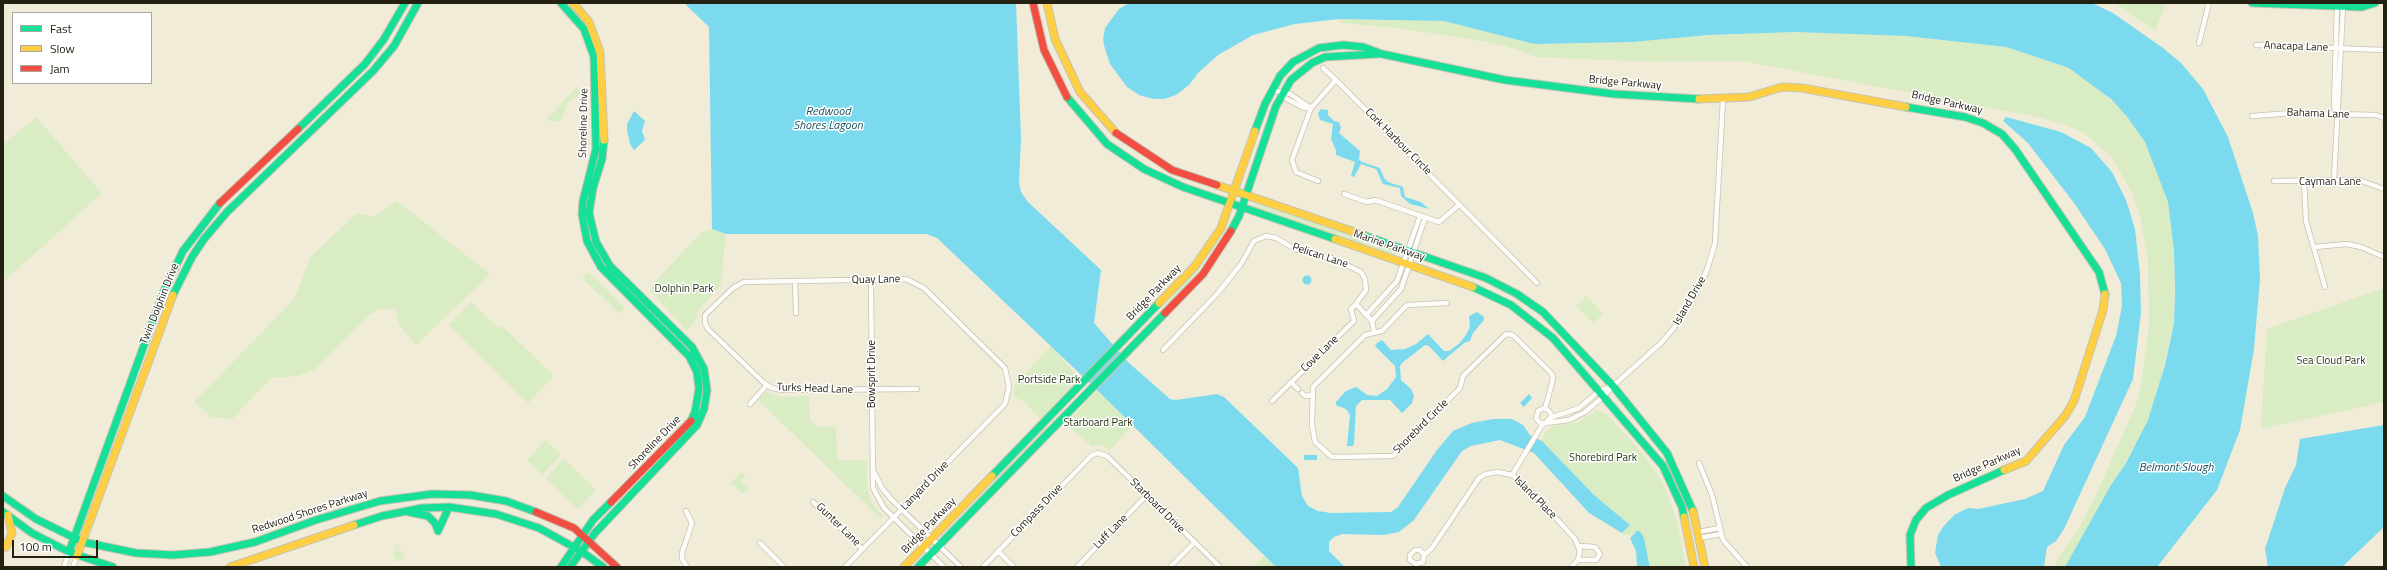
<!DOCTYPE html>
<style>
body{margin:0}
#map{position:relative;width:2387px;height:570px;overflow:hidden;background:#f0ecd8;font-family:"Titillium Web",sans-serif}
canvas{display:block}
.frame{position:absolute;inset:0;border:4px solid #242113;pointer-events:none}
.legend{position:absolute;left:12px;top:12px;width:140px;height:72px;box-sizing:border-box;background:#fff;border:1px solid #a7a6a1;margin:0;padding:5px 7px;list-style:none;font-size:12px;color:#242113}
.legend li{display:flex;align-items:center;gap:8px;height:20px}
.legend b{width:20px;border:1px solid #a7a6a1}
.scale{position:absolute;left:12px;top:540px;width:86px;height:18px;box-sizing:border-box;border:2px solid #242113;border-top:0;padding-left:5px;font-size:12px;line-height:14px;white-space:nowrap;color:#242113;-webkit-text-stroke:3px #fff;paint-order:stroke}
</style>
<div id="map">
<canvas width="2387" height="570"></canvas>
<div class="frame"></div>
<ul class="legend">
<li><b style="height:5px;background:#16e098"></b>Fast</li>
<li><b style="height:5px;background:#ffcf43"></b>Slow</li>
<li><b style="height:5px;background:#f24e42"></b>Jam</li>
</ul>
<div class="scale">100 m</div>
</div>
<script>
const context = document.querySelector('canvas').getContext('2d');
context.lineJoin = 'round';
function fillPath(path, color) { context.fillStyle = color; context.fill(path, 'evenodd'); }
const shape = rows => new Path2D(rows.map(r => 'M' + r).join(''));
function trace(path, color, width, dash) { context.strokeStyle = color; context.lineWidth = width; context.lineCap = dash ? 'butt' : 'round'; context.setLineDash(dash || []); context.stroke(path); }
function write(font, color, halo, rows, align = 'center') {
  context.font = font + ' "Titillium Web",sans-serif'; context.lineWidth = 3; context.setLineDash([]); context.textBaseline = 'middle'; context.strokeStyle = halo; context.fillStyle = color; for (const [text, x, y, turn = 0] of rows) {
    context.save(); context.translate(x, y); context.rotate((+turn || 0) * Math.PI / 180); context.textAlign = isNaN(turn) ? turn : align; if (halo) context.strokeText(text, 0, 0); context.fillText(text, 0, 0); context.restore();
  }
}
const green = shape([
 [2115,3,2166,3,2155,31],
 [1339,19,1444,21,1534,44,1633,42,1708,35,1795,32,1906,36,2006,47,2069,68,2090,82,2129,117,2145,142,2154,161,2168,202,2171,225,2174,251,2174,324,2154,406,2140,437,2065,567,2055,567,2056,561,2078,530,2095,497,2135,407,2141,386,2149,326,2148,261,2140,217,2132,192,2112,158,2084,133,2063,124,2033,116,1742,61,1654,62,1536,57,1506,46,1470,39,1397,28,1341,23],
 [577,87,581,93,568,103,562,119,556,122,546,120],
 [36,117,102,193,3,282,3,145],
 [397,201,490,274,416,345,399,325,395,309,379,309,369,315,314,370,298,376,271,378,232,419,211,417,194,402,295,298,310,257,357,213,374,217],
 [1255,203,1396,251,1397,253,1395,255,1254,207],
 [1232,214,1223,234,1205,262,1178,295,1163,311,1160,311,1210,253],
 [712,229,726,234,721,285,698,311,696,320,687,331,650,290,657,279,702,232],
 [589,272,624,307,620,314,582,278],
 [2384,288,2384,402,2261,429,2267,329],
 [1586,296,1603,314,1594,323,1576,306],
 [471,302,498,328,501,325,554,376,528,403,449,325],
 [1051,346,1080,379,1040,419,1025,402,1014,397,1015,384],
 [1097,390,1132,426,1110,450,1100,445,1092,447,1066,424],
 [766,392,782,397,809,396,810,421,820,427,836,426,837,460,867,460,867,487,872,503,883,516,881,519,758,400],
 [1597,410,1606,414,1635,445,1653,467,1667,492,1678,525,1686,567,1650,567,1650,559,1637,531,1630,536,1622,533,1630,525,1594,495,1542,441,1544,433,1551,427,1578,422],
 [1047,424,1050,427,942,537,1006,466],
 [545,440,561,455,542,475,527,460],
 [564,459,596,490,578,509,546,478],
 [741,472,746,476,741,481,749,488,743,494,731,483],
 [402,544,397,546,398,551,403,551,404,558,396,561,392,553,396,552,395,546,391,545],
 [1264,556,1276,567,1253,567]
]);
const water = shape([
 [684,3,1016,3,1021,139,1019,182,1021,192,1028,202,1101,270,1094,323,1129,363,1170,399,1176,400,1217,394,1224,397,1298,468,1302,496,1308,506,1318,511,1331,513,1391,512,1398,507,1437,450,1453,431,1472,423,1493,419,1512,419,1523,425,1530,435,1542,441,1594,495,1630,525,1622,533,1589,513,1534,453,1500,440,1471,446,1462,451,1414,520,1399,532,1384,535,1342,534,1334,537,1329,542,1329,551,1345,567,1276,567,1097,390,937,238,926,234,726,234,712,229,709,27],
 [1129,3,2094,4,2113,13,2163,48,2181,63,2203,89,2228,137,2253,213,2258,236,2260,279,2254,349,2240,430,2217,490,2157,567,2065,567,2111,485,2126,463,2148,420,2165,365,2174,324,2175,290,2174,251,2168,202,2145,142,2128,118,2112,100,2069,68,2006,47,1906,36,1795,32,1708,35,1633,42,1534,44,1444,21,1339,19,1295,24,1253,35,1218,55,1198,73,1189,85,1176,95,1164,99,1153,99,1139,95,1127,87,1110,64,1105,49,1103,40,1105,28,1119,9],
 [1321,109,1328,110,1328,115,1334,121,1339,122,1341,128,1339,133,1360,151,1359,159,1362,162,1380,168,1384,178,1388,182,1403,187,1405,197,1421,202,1429,209,1410,204,1401,196,1400,188,1383,184,1376,169,1361,164,1354,177,1351,176,1355,162,1336,155,1336,150,1331,139,1333,124,1320,120,1318,113],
 [634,111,645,121,642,131,645,140,634,150,630,144,627,130,627,124],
 [2006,117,2061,132,2091,148,2112,172,2126,200,2135,229,2140,274,2141,313,2133,379,2064,529,2056,541,2047,547,2044,567,1941,567,1935,553,1938,535,1943,527,1954,515,1968,508,1978,509,2025,499,2043,491,2064,445,2085,417,2116,336,2122,306,2121,283,2105,249,2074,203,2028,143,2003,121],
 '1302.5 280a4.5 4.5 0 1 1 9 0a4.5 4.5 0 1 1-9 0Z',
 [1477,312,1484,317,1484,320,1473,333,1470,341,1464,343,1443,361,1429,346,1425,345,1402,363,1400,366,1401,380,1411,389,1414,396,1412,403,1402,413,1390,400,1362,400,1356,406,1354,443,1353,446,1347,446,1350,415,1346,409,1336,405,1336,402,1346,391,1356,387,1367,395,1377,396,1387,389,1396,377,1395,366,1375,346,1377,343,1382,340,1391,350,1405,349,1416,344,1428,334,1444,351,1449,351,1460,343,1467,333,1470,327,1469,316],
 [1529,394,1532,398,1524,407,1520,403],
 [2384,425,2384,527,2342,567,2268,567,2265,549,2285,488,2296,465,2300,439],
 [1304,455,1317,455,1317,460,1304,460],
 [1637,531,1640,531,1644,538,1650,567,1637,567,1636,551,1630,538]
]);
const street = shape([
 [2199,43,2209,3],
 [2256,45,2384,50],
 [1323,68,1336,80],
 [1272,90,1290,94,1311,108],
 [1282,94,1285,98,1304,108,1311,108],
 [2336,113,2334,106,2337,7],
 [2252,116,2292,113,2376,115,2384,118],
 [2334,180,2343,7],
 [1318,181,1296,172,1292,160,1311,108,1336,80,1537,283],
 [2274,181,2359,180,2384,189],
 [2304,181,2306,221,2325,287],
 [1344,194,1367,202,1375,200,1439,222,1459,205],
 [2314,247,2347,244,2361,247,2384,257],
 [871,280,873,488,884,508,944,567],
 [795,281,796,313],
 [1447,303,1407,305,1382,331,1365,335,1313,387,1312,425,1315,442,1332,457,1393,456,1460,388,1463,376,1506,334,1513,335,1552,374,1553,379,1545,409],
 [1367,314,1397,281,1420,216],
 [1372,321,1401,289,1425,218],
 [1163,350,1217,294,1241,264,1254,241,1266,236,1276,238,1295,249,1334,259,1361,272,1365,279,1366,290,1356,304,1372,321,1374,332],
 [1291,382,1298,389],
 [1302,393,1305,396,1312,395],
 [1272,401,1354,321,1351,309,1356,304],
 [750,404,767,385],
 [1552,416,1549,411,1544,408,1538,411,1536,418,1540,423,1545,423,1569,420,1585,412,1603,397,1613,386,1661,343,1673,329,1696,294,1707,270,1715,243,1723,99],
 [1699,463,1712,495,1723,540,1747,567],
 [873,470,882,488,892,500,961,567],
 [1512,475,1541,427,1550,418,1579,408,1598,392,1611,386],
 [813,502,862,549],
 [686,511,692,523,682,553,682,559,687,567],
 [1698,532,1720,528],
 [1699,538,1721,534],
 [760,543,784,567],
 [998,551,1014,567],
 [1424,555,1420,550,1415,550,1410,555,1410,560,1416,564,1423,562,1424,555,1432,548,1479,478,1486,474,1498,472,1512,475,1534,494,1575,539,1580,551,1578,560,1571,567],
 [1578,560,1596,560,1600,554,1595,547,1579,546],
 [64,567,69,552],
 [73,567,77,556],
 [845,567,1005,404,1009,387,1005,368,924,288,906,279,744,282,733,288,705,315,705,323,708,329,764,383,772,388,783,390,917,389],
 [983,567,1092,455,1098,453,1107,456,1220,567],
 [1077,567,1146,496],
 [1170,567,1194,543]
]);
const fast = shape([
 [561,3,584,29,594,57,596,149,583,201,582,214,587,241,601,267,689,356,697,372,699,389,695,412,691,421],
 [2252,3,2362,7,2375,3],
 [1067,97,1107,144,1144,169,1183,187,1335,239],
 [1906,107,1965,117,1983,123,2002,134,2015,149,2099,272,2105,294],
 [298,129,365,64,384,39,405,3],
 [1255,131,1265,104,1280,76,1293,62,1319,48,1343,45,1363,47,1382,54,1505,80,1614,94,1699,99],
 [1231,231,1239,216,1276,106,1291,80,1312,63,1325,57,1378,54],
 [1363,235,1486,278,1517,294,1543,312,1613,386,1667,453,1693,511],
 [1473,287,1511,305,1553,338,1663,466,1682,507,1684,517],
 [173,295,192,257,204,239,227,212,373,71,394,46,418,3],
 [992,476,1159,303],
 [3,496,36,519,83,542,136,553,173,555,210,552,255,542,316,520,380,501,432,494,470,495,506,501,536,512],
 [3,512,32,533,69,552,113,567],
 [409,512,428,516,435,523,438,531],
 [354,525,382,516,422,508,449,507,496,514,539,528,581,551,603,567],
 [438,531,449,507],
 [69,552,163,293,183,251,220,203],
 [561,567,593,520,611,502],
 [570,567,595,533,697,425,704,409,707,390,704,369,692,347,610,266,596,242,589,213,593,188,602,159,604,140],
 [918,567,1165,313],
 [1911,567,1910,535,1916,520,1926,508,1948,495,2004,470]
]);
const slow = shape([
 [573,3,589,22,600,52,604,140],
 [1047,3,1055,39,1080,92,1116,133],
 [1699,99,1749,97,1782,87,1802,88,1906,107],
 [1217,185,1363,235],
 [1335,239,1473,287],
 [1159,303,1195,266,1221,228,1255,131],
 [2004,470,2026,461,2065,416,2074,401,2103,310,2105,294],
 [1693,511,1705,567],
 [1684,517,1694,567],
 [6,547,12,533,8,515],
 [77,556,173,295],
 [230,567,354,525],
 [904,567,992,476]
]);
const jam = shape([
 [1033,3,1044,50,1067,97],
 [1116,133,1172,170,1217,185],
 [220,203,298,129],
 [1165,313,1203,274,1231,231],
 [611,502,691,421],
 [536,512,574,528,617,567]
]);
const streetNames = [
 ["Anacapa Lane",2296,47,2],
 ["Bridge Parkway",1625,83,5],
 ["Bridge Parkway",1947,103,13],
 ["Bahama Lane",2318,114,2],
 ["Shoreline Drive",584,123,-89],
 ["Cork Harbour Circle",1398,142,45],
 ["Cayman Lane",2330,182],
 ["Marine Parkway",1389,246,19],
 ["Pelican Lane",1320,256,18],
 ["Quay Lane",876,280,-1],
 ["Bridge Parkway",1154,293,-46],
 ["Island Drive",1690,301,-60],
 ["Twin Dolphin Drive",160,304,-68],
 ["Cove Lane",1320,354,-44],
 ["Bowsprit Drive",872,374,-90],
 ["Turks Head Lane",815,389,2],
 ["Shorebird Circle",1421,427,-45],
 ["Shoreline Drive",655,443,-46],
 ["Bridge Parkway",1987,465,-24],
 ["Lanyard Drive",925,486,-46],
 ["Island Place",1535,498,45],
 ["Starboard Drive",1157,506,45],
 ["Compass Drive",1037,511,-46],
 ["Redwood Shores Parkway",310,512,-18],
 ["Gunter Lane",838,525,44],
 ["Bridge Parkway",929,526,-46],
 ["Luff Lane",1111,532,-46]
];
const parkNames = [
 ["Dolphin Park",684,289],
 ["Sea Cloud Park",2331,361],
 ["Portside Park",1049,380],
 ["Starboard Park",1098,423],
 ["Shorebird Park",1603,458]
];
const waterNames = [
 ["Redwood",828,112],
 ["Shores Lagoon",828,126],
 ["Belmont Slough",2176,468]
];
fillPath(green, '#daecc3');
fillPath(water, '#7bdaee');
trace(street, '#c6c3b3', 6);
trace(fast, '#c6c3b3', 9);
trace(slow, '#c6c3b3', 9);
trace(jam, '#c6c3b3', 9);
trace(street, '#fdfcf9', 4.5);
trace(fast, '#16e098', 7);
trace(slow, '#ffcf43', 7);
trace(jam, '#f24e42', 7);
write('11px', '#242113', '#fff', streetNames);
write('11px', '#1d300e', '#fff', parkNames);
write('italic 12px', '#17505f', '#fff', waterNames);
</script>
